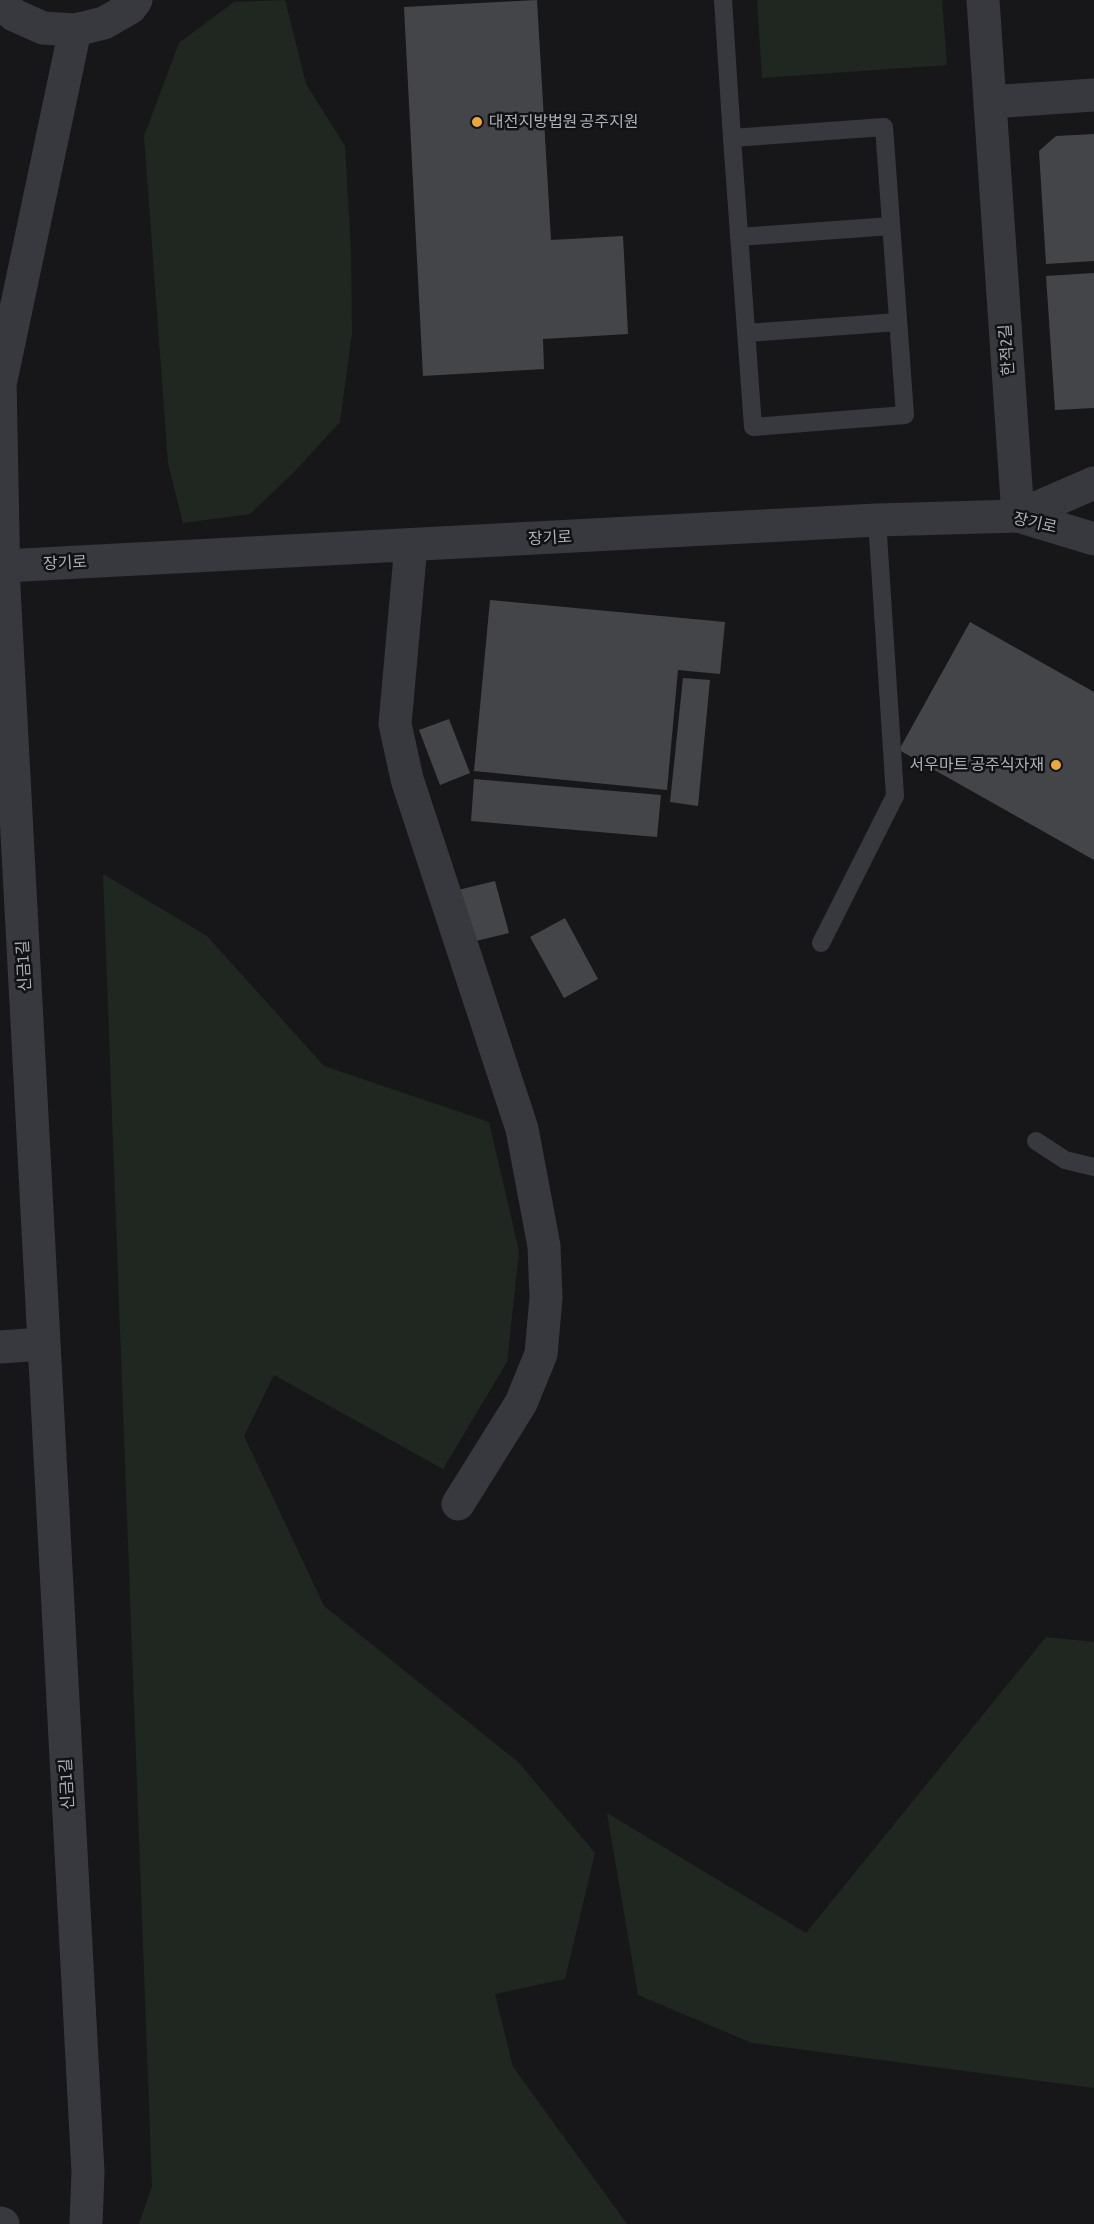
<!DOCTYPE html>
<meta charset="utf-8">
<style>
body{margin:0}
canvas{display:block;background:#171719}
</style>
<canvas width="1094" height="2224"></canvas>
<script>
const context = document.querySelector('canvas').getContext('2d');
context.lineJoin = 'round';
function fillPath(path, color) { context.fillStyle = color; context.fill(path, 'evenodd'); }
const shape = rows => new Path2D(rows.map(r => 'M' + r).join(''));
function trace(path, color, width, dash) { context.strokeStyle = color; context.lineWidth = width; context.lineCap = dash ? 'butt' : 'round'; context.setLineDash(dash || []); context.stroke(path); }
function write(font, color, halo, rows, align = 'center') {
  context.font = font + ' "Asap Condensed","Noto Sans KR",sans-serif'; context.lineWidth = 5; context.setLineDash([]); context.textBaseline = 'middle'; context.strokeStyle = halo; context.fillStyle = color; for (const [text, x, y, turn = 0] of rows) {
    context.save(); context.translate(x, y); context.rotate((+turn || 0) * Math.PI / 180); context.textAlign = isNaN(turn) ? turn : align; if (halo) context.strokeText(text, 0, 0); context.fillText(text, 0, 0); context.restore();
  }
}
const green = shape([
 [285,0,306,84,345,146,351,251,352,333,340,422,293,473,250,514,183,523,168,463,144,136,179,43,234,2],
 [757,0,942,0,947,65,762,78],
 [103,874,207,936,324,1066,489,1122,519,1251,507,1362,443,1469,274,1375,244,1436,324,1606,518,1762,595,1853,565,1979,495,1994,513,2067,627,2224,139,2224,152,2186],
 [1046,1637,1094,1642,1094,2088,752,2043,638,1995,607,1813,806,1933]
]);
const building = shape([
 [537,0,551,240,623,236,628,334,543,339,544,369,423,376,404,7],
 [1094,134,1094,261,1046,264,1039,151,1056,136],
 [1094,273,1094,408,1055,410,1046,276],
 [490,600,725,622,720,674,678,670,667,790,474,771],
 [970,622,1094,692,1094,860,899,750],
 [683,678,710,680,698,806,670,802],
 [449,719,470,773,440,785,419,730],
 [474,779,661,795,657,837,471,821],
 [495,881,509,933,472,942,458,890],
 [565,918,598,979,564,998,530,937]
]);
const service = shape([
 [723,0,732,138],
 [884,127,905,415,753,427,732,138,884,127],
 [739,237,891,226],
 [747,333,898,322],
 [821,943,895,796,877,520],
 [1036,1141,1065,1160,1094,1167]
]);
const minor = shape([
 [983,0,1018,516],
 [0,3,14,15,43,28,75,30,104,23,130,8,136,0],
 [990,102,1094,95],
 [0,378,4,588,88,2172,86,2224],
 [1,380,75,30],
 [411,545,395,724,407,779,522,1129,544,1246,546,1298,541,1354,521,1403,458,1504],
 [4,566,877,520,1018,516,1094,483],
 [0,1347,43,1344],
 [0,2223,3,2224]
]);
const tertiary = shape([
 [1018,516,1094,539]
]);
const markers = [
 [477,122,6,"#eba63d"],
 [1056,765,6,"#eba63d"]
];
const poiNames = [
 ["대전지방법원 공주지원",489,122],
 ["서우마트 공주식자재",1044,765,"right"]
];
const streetNames = [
 ["한적2길",1007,350,-94],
 ["장기로",1035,523,13],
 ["장기로",550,538,-3],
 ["장기로",65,563,-3],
 ["신금1길",24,966,-93],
 ["신금1길",67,1784,-93]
];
fillPath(green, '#1f2720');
fillPath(building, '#444549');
trace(service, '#38393e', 18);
trace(minor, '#38393e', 33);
trace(tertiary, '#38393e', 33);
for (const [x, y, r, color] of markers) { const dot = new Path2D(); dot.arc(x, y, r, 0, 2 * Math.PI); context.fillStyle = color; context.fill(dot); trace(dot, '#121214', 2); }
write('16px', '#aaafb8', '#121214', poiNames, 'left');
write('16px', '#aaafb8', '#121214', streetNames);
</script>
